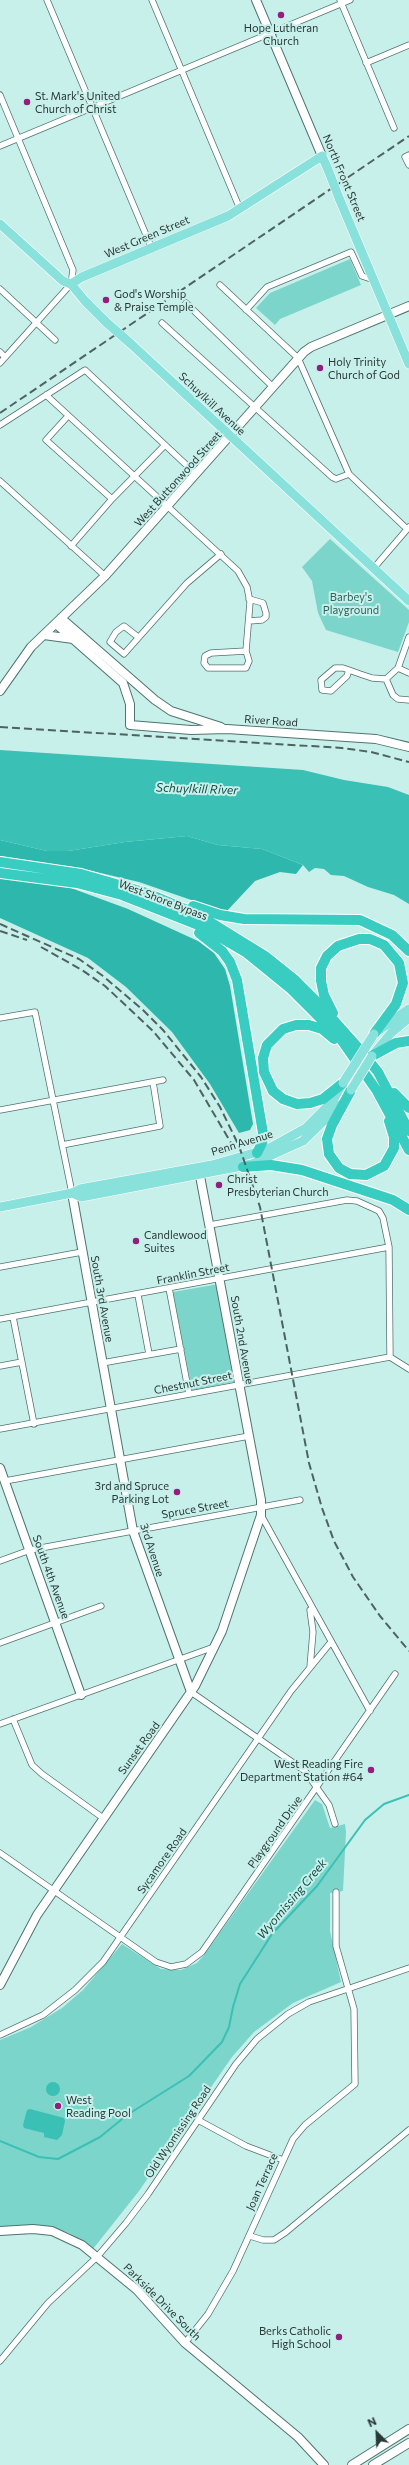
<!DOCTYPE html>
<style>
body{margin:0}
#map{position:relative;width:409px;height:2465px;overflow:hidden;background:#c8f0eb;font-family:Commissioner,sans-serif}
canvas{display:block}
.north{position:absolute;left:357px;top:2413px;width:40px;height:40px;-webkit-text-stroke:3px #c8f0eb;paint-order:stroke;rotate:336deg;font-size:11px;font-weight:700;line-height:16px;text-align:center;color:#283836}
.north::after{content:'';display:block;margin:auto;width:14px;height:18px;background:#283836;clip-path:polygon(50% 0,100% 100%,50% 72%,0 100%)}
</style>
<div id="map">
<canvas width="409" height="2465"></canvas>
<div class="north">N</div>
</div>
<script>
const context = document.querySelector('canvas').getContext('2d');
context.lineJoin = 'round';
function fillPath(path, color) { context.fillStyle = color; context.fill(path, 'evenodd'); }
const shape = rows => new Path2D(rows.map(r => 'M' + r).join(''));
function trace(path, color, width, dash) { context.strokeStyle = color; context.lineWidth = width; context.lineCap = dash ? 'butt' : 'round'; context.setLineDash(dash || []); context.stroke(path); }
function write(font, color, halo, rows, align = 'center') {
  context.font = font + ' Commissioner,sans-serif'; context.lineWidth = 4; context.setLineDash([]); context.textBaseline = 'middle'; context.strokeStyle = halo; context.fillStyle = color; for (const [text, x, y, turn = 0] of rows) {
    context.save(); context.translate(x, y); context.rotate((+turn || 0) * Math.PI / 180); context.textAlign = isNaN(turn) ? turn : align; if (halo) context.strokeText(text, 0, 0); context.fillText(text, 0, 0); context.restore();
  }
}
const green = shape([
 [350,259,361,285,280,319,275,325,256,308,270,293],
 [330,539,409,610,409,622,398,652,326,630,318,613,312,581,302,567],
 [219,1284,233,1382,192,1390,173,1292],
 [315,1800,322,1804,330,1828,345,1824,346,1832,343,1891,330,1893,330,1931,341,1982,293,2003,254,2032,232,2057,139,2191,93,2249,69,2233,50,2227,0,2229,0,2040,31,2027,62,2008,83,1990,122,1944,161,1969,181,1970,197,1963,204,1955]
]);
const forest = shape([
 [187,836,218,845,262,849,303,865,296,874,280,872,255,881,226,912,139,882,79,868,0,856,0,840,47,851,68,851,125,842],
 [0,877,71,888,128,909,198,941,214,953,225,969,230,986,253,1124,250,1130,239,1133,210,1084,172,1032,126,987,88,958,0,918]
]);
const water = shape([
 [0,750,303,770,344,780,388,787,409,795,409,904,394,895,368,887,344,876,331,875,324,869,315,868,309,872,303,865,262,849,218,845,187,836,125,842,68,851,47,851,0,840],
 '46 2089a7 7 0 1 1 14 0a7 7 0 1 1-14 0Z',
 [30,2109,64,2118,65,2121,62,2135,57,2140,44,2137,44,2133,24,2128,23,2125,27,2110]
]);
const stream = shape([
 [0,2141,39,2157,58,2159,100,2137,127,2115,189,2076,222,2042,229,2027,233,2007,240,1984,272,1934,317,1886,365,1820,384,1804,409,1795]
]);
const street = shape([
 [47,0,152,249],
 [152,0,240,209],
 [340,0,394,128],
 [366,63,409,45],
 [0,95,73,270,71,284,0,363],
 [0,146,350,0],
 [409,155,405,157,409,165],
 [220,285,298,358,349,474,407,529],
 [0,289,55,340],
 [186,303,273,387],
 [246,310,267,287,351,252,362,276,374,280],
 [162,323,332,477,336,479,349,474],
 [0,352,5,357],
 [46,395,238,571,247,587,250,602,246,651,249,661,246,668,208,668,204,663,205,656,211,653,246,651],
 [68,416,46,440,112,499],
 [0,425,85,370,196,474],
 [0,481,105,576],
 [71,546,112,499,165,445],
 [373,569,409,527],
 [249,621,262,620,266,617,266,613,263,603,249,599],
 [138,637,124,626,116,632,110,642,124,654,187,583,221,554],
 [398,668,409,673],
 [349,670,347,676,331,691,322,690,321,680,335,668,343,668,349,670,360,674,372,678,386,679,398,668,409,637],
 [386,679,393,695,398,699,409,700],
 [0,1018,35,1012,72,1193],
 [0,1110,163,1080],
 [62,1145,160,1126,153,1082],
 [210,1225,347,1200,357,1201,379,1211,383,1218,389,1247,390,1357,409,1369],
 [0,1267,82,1252],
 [169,1288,189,1394],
 [138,1295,149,1354],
 [13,1317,34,1424],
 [0,1319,389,1247],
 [102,1363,181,1349],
 [0,1366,22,1362],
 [0,1429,390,1357],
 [5,1481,249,1436],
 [261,1515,370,1711],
 [0,1561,30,1550,300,1500],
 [0,1643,101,1606],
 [310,1667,313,1632,310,1610],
 [191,1692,305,1771,329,1805,335,1824],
 [13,1719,32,1765,42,1774,103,1818],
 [0,1724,214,1647],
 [0,1853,156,1962,171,1967,186,1964,202,1952,395,1674],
 [0,2035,43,2015,75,1990,103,1962,291,1691,331,1642],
 [198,2120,246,2146,283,2160],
 [250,2236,263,2240,274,2240,286,2232,409,2130],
 [185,2343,208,2314,233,2271,293,2139,305,2125,355,2084,354,2009,336,1946,336,1892],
 [0,2361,48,2303,97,2257,126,2223,148,2194,236,2064,257,2039,288,2014,309,2002,409,1968]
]);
const secondary = shape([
 [256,0,322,156],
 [61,618,155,700,171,711,221,727],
 [56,624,123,683,130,704,130,725,191,730,227,729,376,739,409,747],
 [44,635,73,639],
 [0,691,31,647,105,576,304,352,311,347,409,306],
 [72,1193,133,1531,191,1692],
 [0,1468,81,1695],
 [0,1985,37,1915,195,1686,222,1631,261,1515,261,1500,200,1176],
 [0,2231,33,2229,52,2231,82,2245,137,2290,185,2343,298,2437,324,2465],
 [352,2465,409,2429],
 [373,2465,409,2443]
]);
const primary = shape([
 [339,198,409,364],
 [0,224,63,281,71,284,85,301,107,323],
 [71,284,82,277,228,216,322,156,329,172],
 [130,343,409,601],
 [379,1030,409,1009],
 [372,1056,391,1033,409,1018],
 [72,1193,81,1197,252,1164,303,1141,340,1105],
 [0,1207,72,1193,80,1189,212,1165,268,1149,306,1128,332,1102,342,1084]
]);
const highway = shape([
 [0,862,81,874,147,893,197,914,265,956,295,980,321,1006,362,1052,378,1072,409,1131],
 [0,873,77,883,122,895,201,926,247,953,290,988,340,1038,377,1091,409,1150],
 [193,906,220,915,244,919,360,920,392,935,409,951],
 [199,933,222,951,230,962,237,980,263,1133,262,1143,257,1153],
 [333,1013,324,995,321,981,321,968,327,956,338,946,359,939,370,939,384,945,399,963,403,983,396,1004,374,1034],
 [334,1039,322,1029,309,1025,296,1025,283,1029,267,1045,263,1058,264,1072,273,1091,283,1099,297,1104,310,1103,323,1099,343,1083],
 [372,1056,396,1043,409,1041],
 [351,1090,332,1125,327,1139,329,1154,339,1168,350,1174,366,1175,384,1166,394,1148,394,1137,389,1121],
 [394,1093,409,1108],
 [243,1167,271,1165,302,1170,393,1200,409,1210]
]);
const rail = shape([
 [0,413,409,136],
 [0,727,342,748,371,752,409,762],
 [0,924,79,959,103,976,143,1010,163,1030,201,1077,220,1107,239,1146,260,1207,309,1463,322,1508,334,1541,353,1577,380,1616,409,1651],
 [0,931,27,940],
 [41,947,82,970,105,986,153,1031,194,1080,234,1148]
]);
const primaryBridge = shape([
 [329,172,339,198],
 [107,323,130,343],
 [343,1083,374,1034],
 [351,1090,372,1056]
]);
const markers = [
 [281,15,4,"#921e7d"],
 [27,102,4,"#921e7d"],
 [106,300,4,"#921e7d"],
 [320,368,4,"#921e7d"],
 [219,1185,4,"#921e7d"],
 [136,1241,4,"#921e7d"],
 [177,1492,4,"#921e7d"],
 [371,1770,4,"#921e7d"],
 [58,2106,4,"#921e7d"],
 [339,2337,4,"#921e7d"]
];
const poiNames = [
 ["Hope Lutheran",281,28,"center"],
 ["Church",281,41,"center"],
 ["St. Mark's United",35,96],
 ["Church of Christ",35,109],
 ["God's Worship",114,294],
 ["& Praise Temple",114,307],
 ["Holy Trinity",328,362],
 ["Church of God",328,375],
 ["Christ",227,1179],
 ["Presbyterian Church",227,1192],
 ["Candlewood",144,1235],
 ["Suites",144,1248],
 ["3rd and Spruce",169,1486,"right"],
 ["Parking Lot",169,1499,"right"],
 ["West Reading Fire",363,1764,"right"],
 ["Department Station #64",363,1777,"right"],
 ["West",66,2100],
 ["Reading Pool",66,2113],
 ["Berks Catholic",331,2331,"right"],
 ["High School",331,2344,"right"]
];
const streetNames = [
 ["North Front Street",344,178,67],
 ["West Green Street",147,237,-23],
 ["Schuylkill Avenue",212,404,43],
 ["West Buttonwood Street",178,479,-48],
 ["River Road",271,721,4],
 ["West Shore Bypass",163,900,21],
 ["Penn Avenue",242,1143,-17],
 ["Franklin Street",193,1274,-11],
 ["South 3rd Avenue",102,1299,80],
 ["South 2nd Avenue",242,1340,80],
 ["Chestnut Street",193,1383,-11],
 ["Spruce Street",195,1509,-10],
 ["3rd Avenue",152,1550,72],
 ["South 4th Avenue",51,1577,70],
 ["Sunset Road",139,1748,-54],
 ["Playground Drive",275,1832,-55],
 ["Sycamore Road",162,1861,-55],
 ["Old Wyomissing Road",178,2132,-56],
 ["Joan Terrace",262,2182,-66],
 ["Parkside Drive South",162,2302,45]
];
const parkNames = [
 ["Barbey's",351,597],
 ["Playground",351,610]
];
const waterNames = [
 ["Schuylkill River",197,789,2],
 ["Wyomissing Creek",292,1899,-50]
];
fillPath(green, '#7bd5cb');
fillPath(forest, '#2eb7ac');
fillPath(water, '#3bc0b5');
trace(stream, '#3bc0b5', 2);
trace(street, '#4f736f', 7);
trace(secondary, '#4f736f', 10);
trace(primary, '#fff', 10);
trace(highway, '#fff', 12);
trace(street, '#fff', 5.5);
trace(secondary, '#fff', 8);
trace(primary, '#88e1da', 9);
trace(highway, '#39cdc1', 10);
trace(rail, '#4d6360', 2, [8, 4]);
trace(primaryBridge, '#fff', 10, []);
trace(primaryBridge, '#88e1da', 9);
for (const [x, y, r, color] of markers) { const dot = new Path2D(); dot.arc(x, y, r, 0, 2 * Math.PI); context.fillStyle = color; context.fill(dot); trace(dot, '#c8f0eb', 1.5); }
write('11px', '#283836', '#c8f0eb', poiNames, 'left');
write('11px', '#283836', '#c8f0eb', streetNames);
write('11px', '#2c615c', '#c8f0eb', parkNames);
write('italic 12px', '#144c47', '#c8f0eb', waterNames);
</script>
